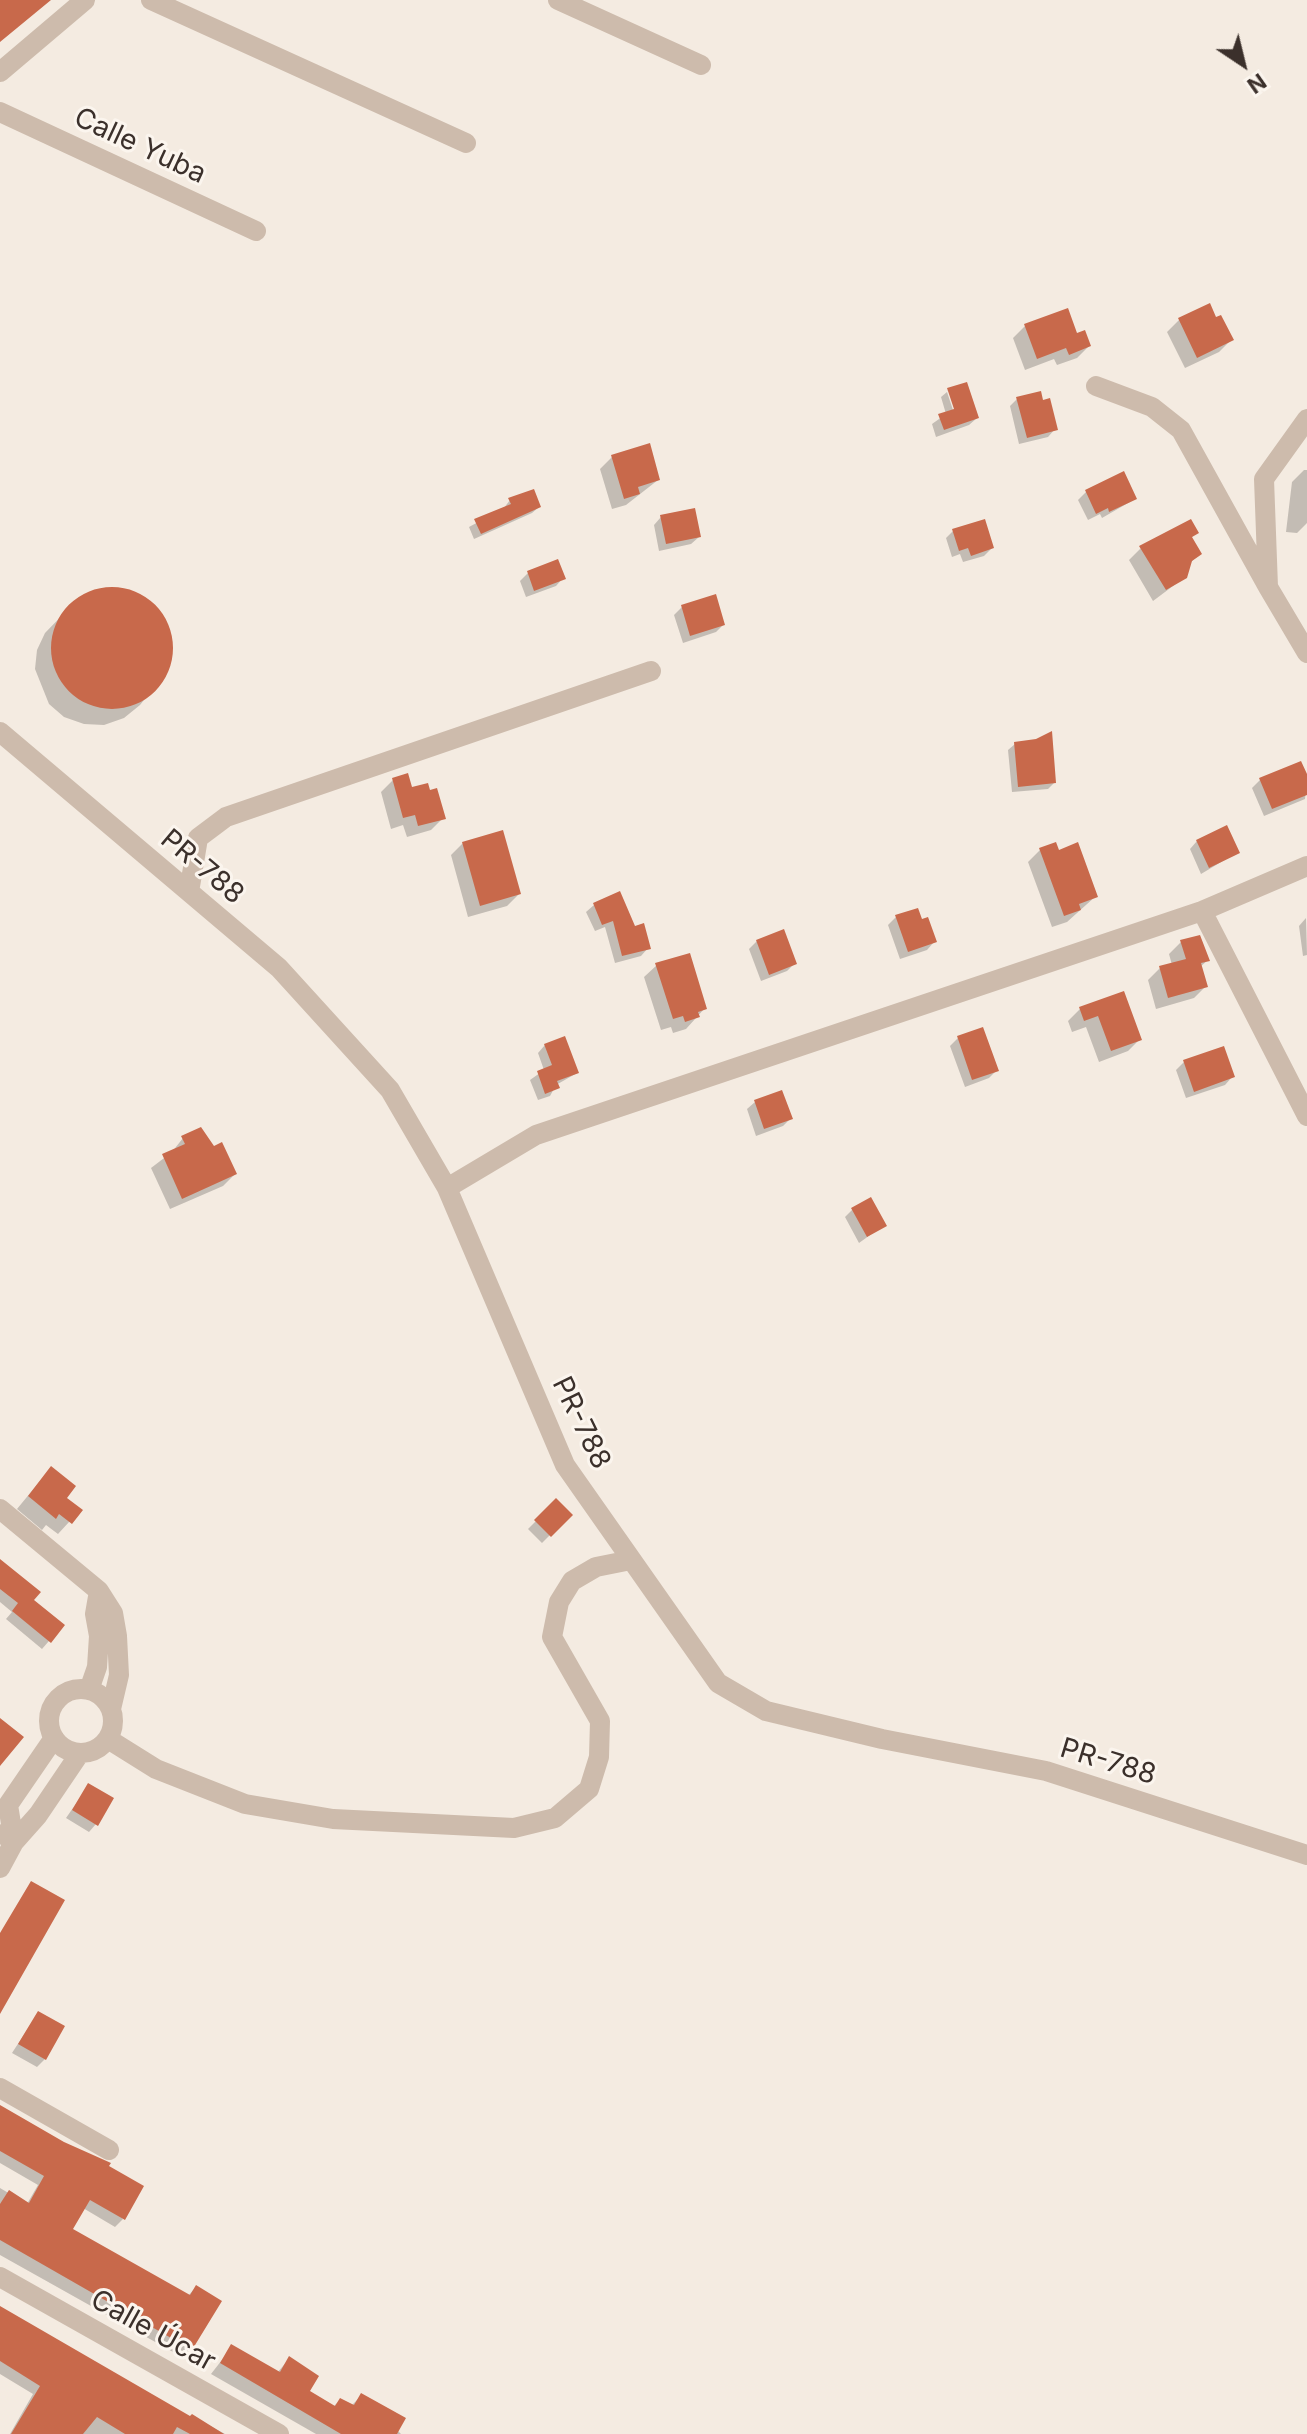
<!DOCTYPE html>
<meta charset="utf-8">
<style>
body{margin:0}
#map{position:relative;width:1307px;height:2434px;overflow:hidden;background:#f4ebe1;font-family:Inter,sans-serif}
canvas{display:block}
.north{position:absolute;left:1203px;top:24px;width:80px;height:80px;-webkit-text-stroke:6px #fbf5ee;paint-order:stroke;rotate:145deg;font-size:22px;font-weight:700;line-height:32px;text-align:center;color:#3b302b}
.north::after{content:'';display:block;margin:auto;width:28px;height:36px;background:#3b302b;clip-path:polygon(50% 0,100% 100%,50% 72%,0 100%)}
</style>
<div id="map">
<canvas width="1307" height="2434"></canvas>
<div class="north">N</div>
</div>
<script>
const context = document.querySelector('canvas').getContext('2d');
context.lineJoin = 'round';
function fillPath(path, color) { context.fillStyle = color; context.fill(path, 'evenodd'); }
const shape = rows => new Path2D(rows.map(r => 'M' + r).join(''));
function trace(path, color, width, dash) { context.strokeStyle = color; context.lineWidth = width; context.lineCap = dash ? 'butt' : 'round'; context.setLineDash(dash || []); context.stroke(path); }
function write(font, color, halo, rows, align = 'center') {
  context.font = font + ' Inter,sans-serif'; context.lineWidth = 6; context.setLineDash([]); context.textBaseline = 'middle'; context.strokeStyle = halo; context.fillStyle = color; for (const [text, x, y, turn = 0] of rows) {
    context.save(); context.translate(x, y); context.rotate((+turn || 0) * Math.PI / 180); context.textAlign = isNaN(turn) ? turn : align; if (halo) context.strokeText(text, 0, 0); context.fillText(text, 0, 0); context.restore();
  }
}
const shadow = shape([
 [1179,320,1215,320,1231,340,1219,352,1185,368,1167,332],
 [1025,326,1076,336,1089,346,1077,358,1057,365,1054,359,1025,370,1013,338],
 [966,384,977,418,969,425,936,437,932,424,946,414,941,397,947,392,956,419,960,417,951,391,947,391],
 [1017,399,1055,429,1048,437,1019,444,1010,406],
 [612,457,658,480,626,505,612,509,600,469],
 [1304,470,1307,470,1307,523,1297,533,1286,532,1292,482],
 [1086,492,1135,499,1102,518,1100,514,1088,520,1078,500],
 [510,500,539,507,532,513,474,539,469,527,504,508],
 [661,517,699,537,691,544,659,551,654,525],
 [953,531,992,548,984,556,963,562,960,554,952,557,946,538],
 [1196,533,1190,539,1199,554,1188,565,1185,577,1153,601,1129,560,1141,548],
 [557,562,563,578,556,586,526,597,520,581,528,573],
 [110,588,129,590,146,598,160,611,170,630,172,650,168,670,140,705,124,718,104,725,84,724,64,717,49,704,35,669,37,650,45,633,75,602,92,592],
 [682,607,723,625,716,632,683,643,674,615],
 [1015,744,1054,783,1048,789,1012,792,1008,750],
 [1307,779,1305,799,1264,816,1252,788,1260,780],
 [393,780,411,790,443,818,431,830,407,837,403,825,391,829,381,792],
 [1197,841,1238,852,1201,874,1190,849],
 [463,843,519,894,507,906,468,917,451,855],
 [1040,850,1058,852,1096,896,1067,922,1052,927,1028,862],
 [594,905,634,928,648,948,641,956,615,963,605,927,595,931,586,912],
 [896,917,934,942,927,950,900,959,888,925],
 [1306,918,1307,955,1303,956,1299,926],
 [757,941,794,964,787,971,761,981,749,949],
 [1181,942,1208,960,1200,967,1206,986,1194,998,1156,1009,1148,980,1160,968,1172,965,1169,954],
 [657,965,705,1008,686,1029,673,1033,671,1027,661,1030,644,977],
 [1123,993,1140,1039,1128,1051,1099,1062,1086,1027,1072,1032,1068,1021,1080,1009],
 [982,1029,997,1070,989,1078,965,1087,950,1046,958,1038],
 [545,1045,577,1073,556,1085,550,1096,538,1100,530,1080,544,1070,538,1053],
 [1184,1062,1232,1077,1225,1085,1186,1098,1176,1070],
 [755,1102,790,1119,783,1126,756,1136,747,1109],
 [183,1138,235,1174,223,1186,170,1209,151,1168,172,1152],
 [853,1209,884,1225,859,1243,845,1217],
 [40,1481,80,1510,58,1534,46,1525,42,1530,17,1509],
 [556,1501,570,1515,542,1543,528,1529],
 [0,1562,31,1601,62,1626,42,1649,6,1619,12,1612,0,1602],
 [89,1785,96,1824,89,1832,66,1818],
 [38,2013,45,2059,37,2067,12,2053],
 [0,2108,123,2219,115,2227,83,2208,70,2230,188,2296,196,2287,190,2349,182,2357,0,2255,0,2188,27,2204,38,2185,0,2163],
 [0,2310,190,2418,192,2416,225,2434,10,2434,33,2394,0,2374],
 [232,2347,277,2373,289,2359,307,2392,333,2407,340,2400,351,2406,362,2395,401,2434,316,2434,211,2374]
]);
const building = shape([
 [0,0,51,0,0,42],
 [1210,303,1216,317,1221,315,1234,340,1197,358,1178,318],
 [1068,308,1077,333,1085,330,1091,346,1069,355,1066,348,1037,359,1024,324],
 [967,382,979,418,944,430,938,414,954,409,947,388],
 [1041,391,1043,400,1050,398,1058,430,1027,438,1016,397],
 [650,443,660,480,638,487,640,494,624,499,611,455],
 [1124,471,1137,499,1109,512,1108,508,1096,514,1085,490],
 [534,489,541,507,481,534,474,519,511,504,508,498],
 [695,508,701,537,666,544,660,515],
 [985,519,994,548,971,556,968,548,959,551,952,529],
 [1191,519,1199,533,1192,537,1202,554,1192,561,1187,578,1166,590,1139,546],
 [558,559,566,579,534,591,527,571],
 '51 648a61 61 0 1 1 122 0a61 61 0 1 1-122 0Z',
 [716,594,725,625,690,636,681,605],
 [1052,731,1056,783,1018,787,1014,742,1036,739],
 [1301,761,1307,774,1307,795,1272,809,1259,778],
 [408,773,412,787,428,783,430,790,437,788,446,819,418,826,415,815,403,818,392,778],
 [1227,825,1240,853,1209,868,1196,840],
 [503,830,521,894,480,906,462,842],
 [1056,842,1059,850,1078,842,1098,897,1079,904,1081,910,1064,916,1039,848],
 [620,891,635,926,644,923,651,949,622,956,613,921,602,925,593,903],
 [918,908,922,919,928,917,937,942,908,952,895,915],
 [784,929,797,964,769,975,756,940],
 [1200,935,1210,961,1201,963,1208,987,1168,998,1159,966,1186,959,1180,940],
 [690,953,707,1009,698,1012,700,1017,685,1022,683,1016,673,1019,655,963],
 [1124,991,1142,1040,1111,1051,1098,1016,1084,1021,1079,1007],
 [983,1027,999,1071,972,1080,957,1036],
 [565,1036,579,1073,557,1081,560,1088,545,1094,537,1071,552,1065,544,1044],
 [1224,1046,1235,1077,1194,1092,1183,1060],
 [782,1090,793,1119,764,1129,754,1100],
 [201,1127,214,1146,222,1142,237,1174,182,1199,162,1154,185,1144,181,1136],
 [871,1197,887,1226,867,1237,851,1208],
 [51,1466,76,1486,67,1498,83,1510,72,1524,59,1514,56,1519,28,1496],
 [556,1498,573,1515,551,1537,534,1520],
 [0,1559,41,1592,34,1600,65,1625,51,1643,12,1611,18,1603,0,1589],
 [0,1718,24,1737,0,1766],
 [88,1783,114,1798,98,1826,72,1810],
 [31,1881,65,1900,0,2014,0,1933],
 [38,2011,65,2026,46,2060,18,2044],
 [0,2105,64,2142,111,2163,109,2166,144,2186,125,2220,90,2200,73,2229,190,2295,196,2285,222,2301,192,2350,0,2240,0,2204,9,2190,29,2203,44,2176,0,2151],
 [0,2306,190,2416,192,2414,224,2434,190,2434,177,2427,173,2434,125,2434,97,2417,83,2434,11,2434,40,2386,0,2361],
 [231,2344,280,2372,289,2356,319,2376,310,2391,335,2406,340,2398,354,2405,361,2393,406,2418,397,2434,341,2434,220,2363]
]);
const minor = shape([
 [151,0,466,143],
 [558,0,701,65],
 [0,72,85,0],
 [0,112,256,231],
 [1096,386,1152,407,1181,430,1268,587],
 [1307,419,1264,479,1268,587,1307,653],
 [0,732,279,968,390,1090,447,1188,565,1465,718,1683,766,1711,882,1739,1046,1771,1307,1855],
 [189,892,198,838,226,817,651,671],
 [1202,911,1307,1116],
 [447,1188,536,1135,1202,911,1307,866],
 [0,1509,99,1591],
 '49 1721a32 32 0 1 1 64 0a32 32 0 1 1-64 0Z',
 [89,1690,97,1667,99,1636,95,1614,99,1591,113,1613,117,1636,119,1675,111,1709],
 [54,1738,8,1805,14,1842,38,1815,80,1753],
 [108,1739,156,1769,245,1804,333,1819,514,1828,555,1818,589,1789,599,1757,600,1721,552,1637,559,1602,572,1581,596,1567,631,1560],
 [0,1868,14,1842,3,1834],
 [0,2088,109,2150],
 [0,2277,279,2434]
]);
const streetNames = [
 ["Calle Yuba",140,146,25],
 ["PR-788",202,867,40],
 ["PR-788",581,1423,64],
 ["PR-788",1108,1762,17],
 ["Calle Úcar",153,2331,29]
];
fillPath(shadow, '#0003');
fillPath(building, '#c8694b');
trace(minor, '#cdbbac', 20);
write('28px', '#3b302b', '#fbf5ee', streetNames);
</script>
